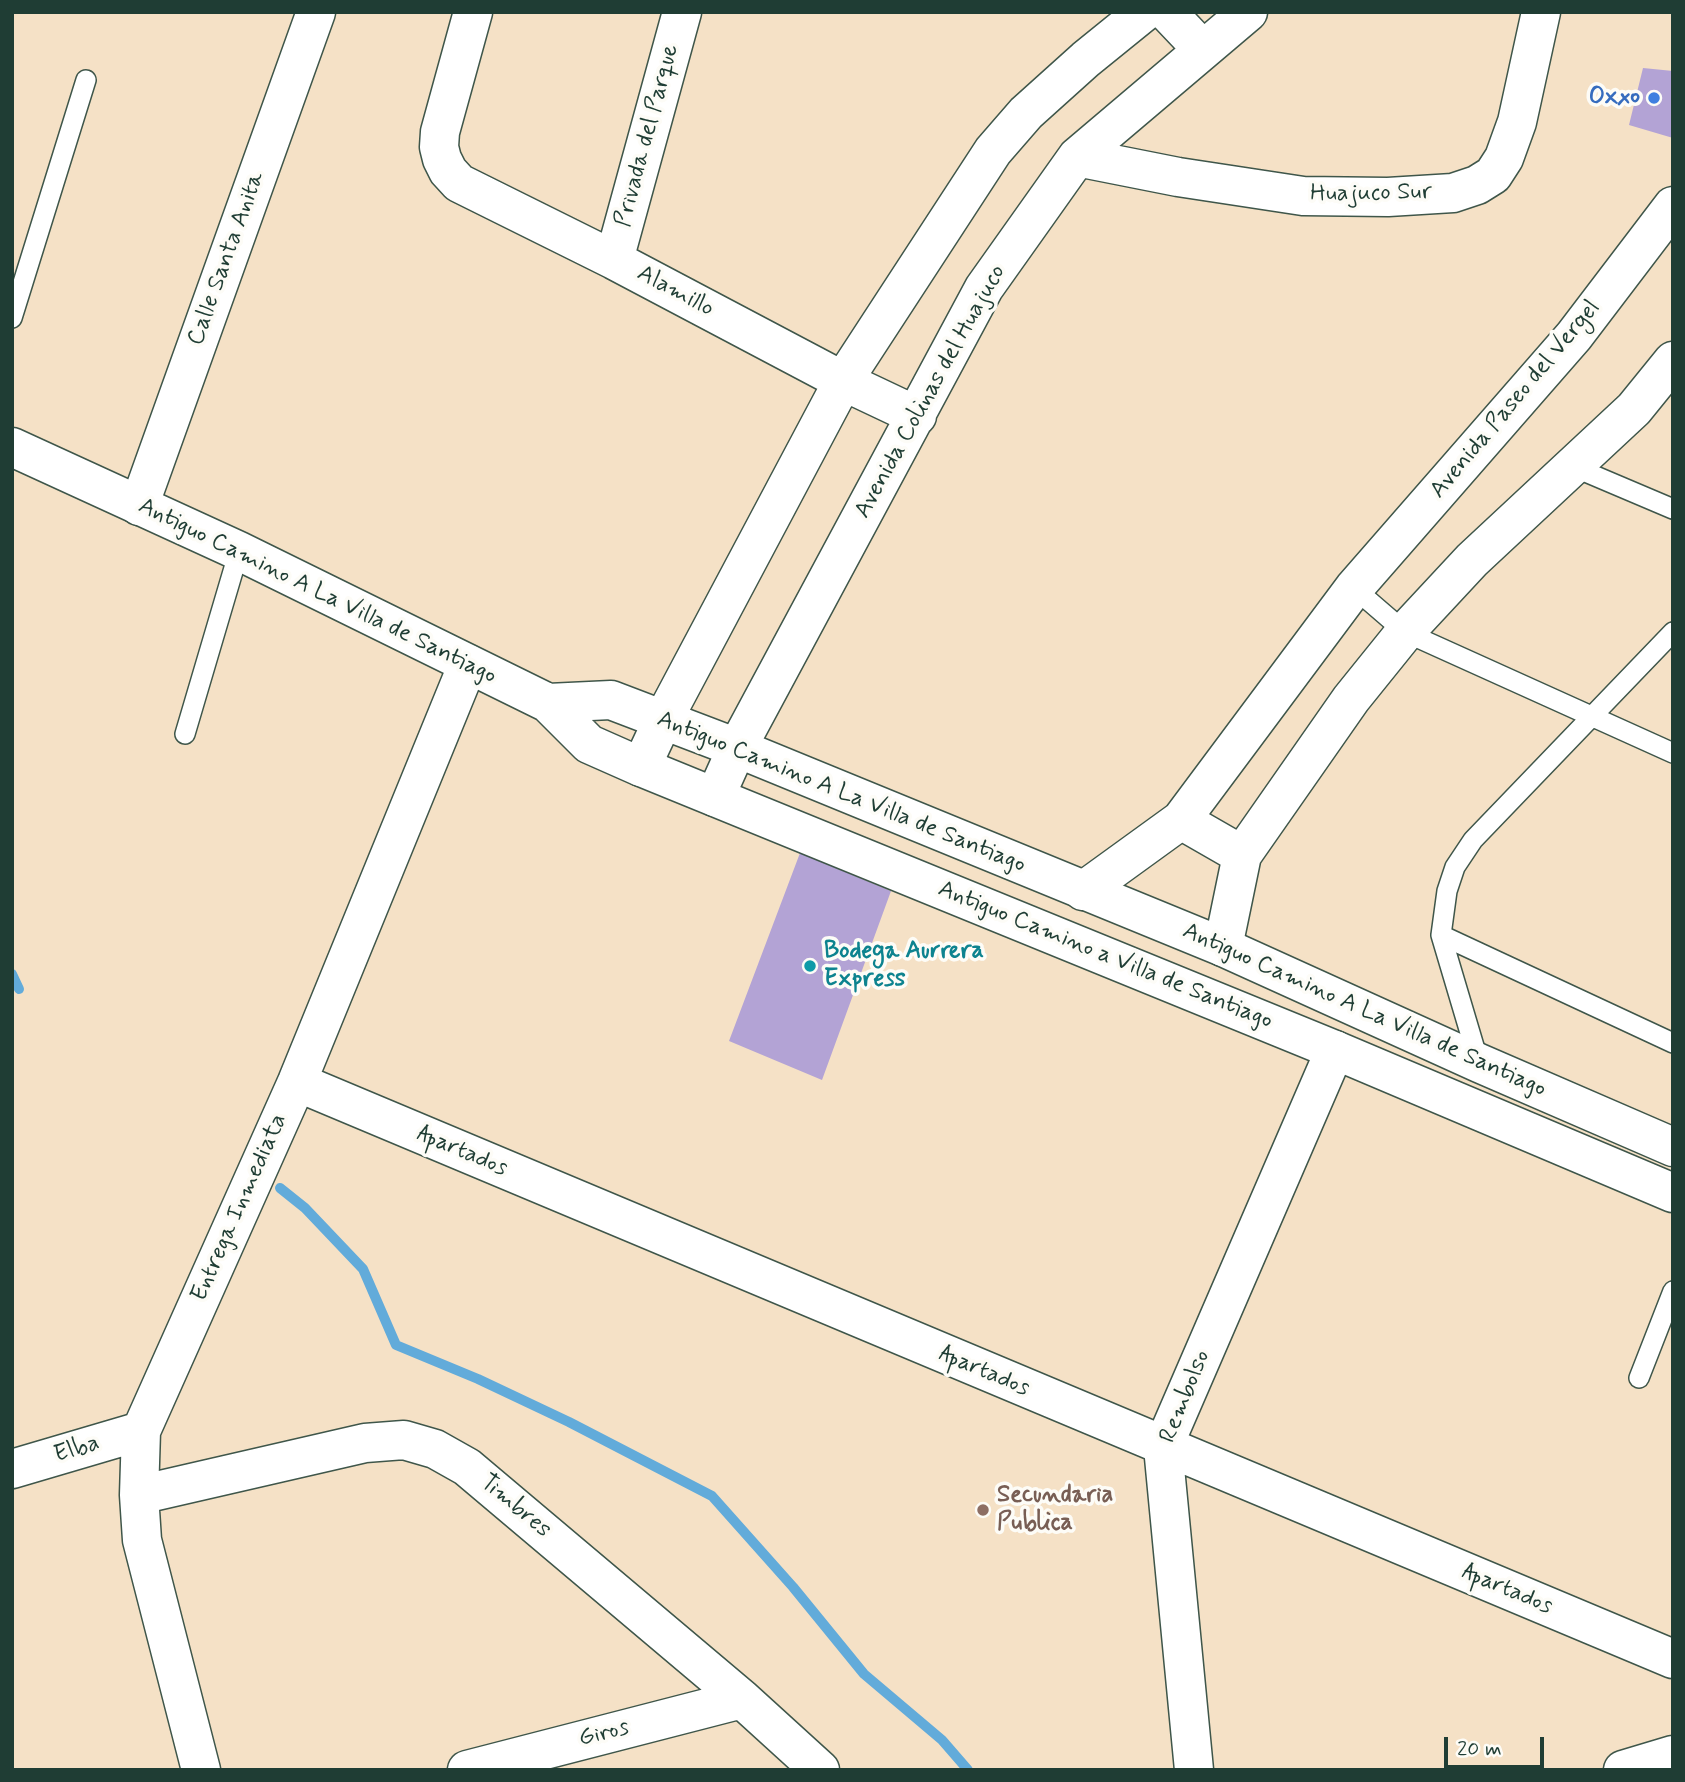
<!DOCTYPE html>
<style>
body{margin:0}
#map{position:relative;width:1685px;height:1782px;overflow:hidden;background:#f5e1c6;font-family:Mynerve,sans-serif}
canvas{display:block}
.frame{position:absolute;inset:0;border:14px solid #1f3d34;pointer-events:none}
.scale{position:absolute;left:1444px;top:1737px;width:100px;height:32px;box-sizing:border-box;border:4px solid #1f3d34;border-top:0;padding-left:9px;font-size:21px;line-height:24px;white-space:nowrap;color:#1f3d34;-webkit-text-stroke:5px #fdfcf7;paint-order:stroke}
</style>
<div id="map">
<canvas width="1685" height="1782"></canvas>
<div class="frame"></div>
<div class="scale">20 m</div>
</div>
<script>
const context = document.querySelector('canvas').getContext('2d');
context.lineJoin = 'round';
const shape = rows => new Path2D(rows.map(r => 'M' + r).join(''));
function trace(path, color, width, dash) { context.strokeStyle = color; context.lineWidth = width; context.lineCap = dash ? 'butt' : 'round'; context.setLineDash(dash || []); context.stroke(path); }
function fillPath(path, color) { context.fillStyle = color; context.fill(path, 'evenodd'); }
function write(font, color, halo, rows, align = 'center') {
  context.font = font + ' Mynerve,sans-serif'; context.lineWidth = 7; context.setLineDash([]); context.textBaseline = 'middle'; context.strokeStyle = halo; context.fillStyle = color; for (const [text, x, y, turn = 0] of rows) {
    context.save(); context.translate(x, y); context.rotate((+turn || 0) * Math.PI / 180); context.textAlign = isNaN(turn) ? turn : align; if (halo) context.strokeText(text, 0, 0); context.fillText(text, 0, 0); context.restore();
  }
}
const stream = shape([
 [12,974,19,989],
 [280,1188,305,1208,363,1269,396,1345,478,1379,569,1422,712,1496,793,1587,864,1674,942,1740,968,1770]
]);
const building = shape([
 [1643,68,1673,71,1673,138,1629,125],
 [800,853,891,891,822,1080,729,1041]
]);
const service = shape([
 [12,318,86,80],
 [1574,467,1673,509],
 [1354,588,1405,632,1673,753],
 [185,734,239,551],
 [1441,935,1673,1043],
 [1479,1063,1441,935,1447,891,1455,867,1473,840,1673,632],
 [1639,1378,1673,1291]
]);
const minor = shape([
 [473,12,440,132,439,147,442,159,448,171,459,183,614,260,843,381,917,416],
 [1167,12,1203,50],
 [1077,157,1178,177,1303,196,1388,197,1453,193,1477,185,1493,175,1504,158,1517,122,1541,12],
 [614,260,682,12],
 [139,506,316,12],
 [641,767,663,720,843,381,993,151,1026,113,1086,59,1144,12],
 [715,797,737,748,984,288,1077,157,1248,12],
 [1181,820,1242,855],
 [1083,891,1181,820,1354,588,1574,336,1673,206],
 [1223,947,1242,855,1351,699,1405,632,1472,560,1634,409,1673,361],
 [297,1082,1673,1659],
 [12,1469,141,1431],
 [139,1495,365,1443,404,1440,435,1449,467,1467,742,1699,820,1770],
 [201,1770,142,1540,139,1495,141,1431,297,1082,468,664],
 [467,1770,742,1699],
 [1194,1770,1163,1447,1335,1050],
 [1623,1770,1673,1755]
]);
const tertiary = shape([
 [12,447,239,551,548,703,611,700,737,748,1223,947,1479,1063,1673,1147],
 [548,703,589,744,641,767,1335,1050,1673,1193]
]);
const markers = [
 [1654,98,7,"#3f7fe0"],
 [810,966,7,"#0f9aa8"],
 [983,1510,7,"#8d6e63"]
];
const shopNames = [
 ["Oxxo",1640,98]
];
const streetNames = [
 ["Privada del Parque",648,136,-75],
 ["Huajuco Sur",1371,194,-1],
 ["Calle Santa Anita",227,259,-70],
 ["Alamillo",675,292,28],
 ["Avenida Colinas del Huajuco",931,392,-61],
 ["Avenida Paseo del Vergel",1516,400,-50],
 ["Antiguo Camino A La Villa de Santiago",317,592,26],
 ["Antiguo Camino A La Villa de Santiago",841,793,22],
 ["Antiguo Camino a Villa de Santiago",1105,956,22],
 ["Antiguo Camino A La Villa de Santiago",1364,1011,24],
 ["Apartados",462,1152,23],
 ["Entrega Inmediata",240,1208,-66],
 ["Apartados",984,1372,23],
 ["Rembolso",1186,1397,-68],
 ["Elba",77,1450,-17],
 ["Timbres",515,1507,40],
 ["Apartados",1507,1590,23],
 ["Giros",604,1734,-14]
];
const cultureNames = [
 ["Bodega Aurrera",824,952],
 ["Express",824,980]
];
const educationNames = [
 ["Secundaria",997,1496],
 ["Publica",997,1524]
];
trace(stream, '#62abda', 10);
fillPath(building, '#b3a3d5');
trace(service, '#3f564a', 22);
trace(minor, '#3f564a', 41);
trace(tertiary, '#3f564a', 41);
trace(service, '#fff', 19);
trace(minor, '#fff', 38);
trace(tertiary, '#fff', 38);
for (const [x, y, r, color] of markers) { const dot = new Path2D(); dot.arc(x, y, r, 0, 2 * Math.PI); context.fillStyle = color; context.fill(dot); trace(dot, '#fdfcf7', 2.5); }
write('bold 24px', '#366cbe', '#fdfcf7', shopNames, 'right');
write('24px', '#1f3d34', '#fdfcf7', streetNames);
write('bold 24px', '#0d838f', '#fdfcf7', cultureNames, 'left');
write('bold 24px', '#785e54', '#fdfcf7', educationNames, 'left');
</script>
